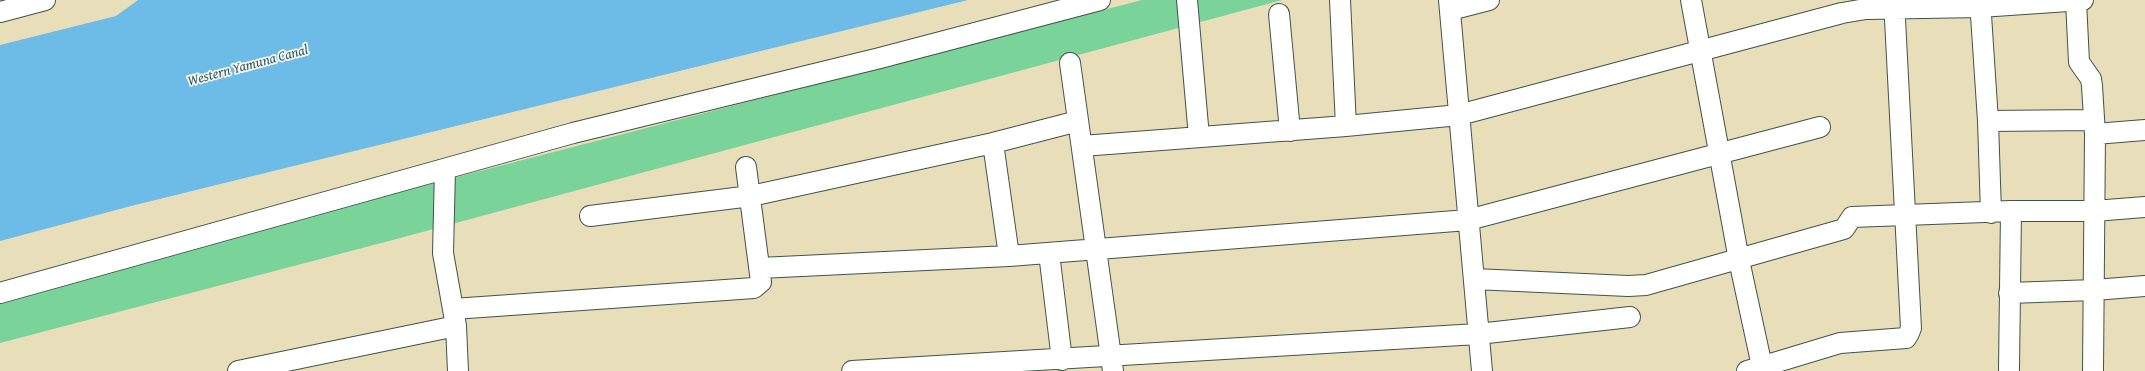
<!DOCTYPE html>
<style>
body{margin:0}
canvas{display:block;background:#e9deba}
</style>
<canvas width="2145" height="371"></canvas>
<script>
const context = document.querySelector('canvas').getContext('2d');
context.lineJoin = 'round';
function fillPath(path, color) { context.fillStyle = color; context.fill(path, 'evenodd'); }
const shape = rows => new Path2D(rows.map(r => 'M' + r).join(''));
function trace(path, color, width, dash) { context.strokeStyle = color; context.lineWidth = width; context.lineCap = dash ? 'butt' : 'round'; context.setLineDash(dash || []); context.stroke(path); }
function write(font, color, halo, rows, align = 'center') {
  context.font = font + ' "Gentium Book Plus",serif'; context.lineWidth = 3.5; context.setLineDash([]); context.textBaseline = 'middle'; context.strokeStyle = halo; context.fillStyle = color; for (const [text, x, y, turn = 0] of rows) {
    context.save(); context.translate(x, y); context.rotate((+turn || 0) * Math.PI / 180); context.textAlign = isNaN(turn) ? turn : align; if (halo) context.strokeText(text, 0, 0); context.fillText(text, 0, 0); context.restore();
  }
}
const green = shape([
 [1142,0,1282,0,389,241,0,343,0,295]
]);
const water = shape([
 [138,0,968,0,131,206,0,241,0,45,116,16]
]);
const minor = shape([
 [1187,0,1199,137],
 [1340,0,1346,126],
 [1449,0,1482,371],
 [1691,0,1739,260,1763,371],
 [1980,0,1988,121,1991,213],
 [2076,1,2079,62,2091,79,2092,86,2095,134,2093,371],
 [1450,10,1489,0],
 [0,12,45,0],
 [1279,14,1290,131],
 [1070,63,1113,371],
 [1988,121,2093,120],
 [2095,134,2145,130],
 [993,143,1009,256],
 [1082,146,1346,126,1459,115,1842,13,1866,9,1980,7,2083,0],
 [445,169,443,253,456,326,458,371],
 [590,216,751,196,993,143,1078,121],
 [1049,253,1062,360],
 [760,268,1009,256,1468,220,1820,127],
 [1474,279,1628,286,1646,285,1844,229,1852,217,2011,211,2094,211,2145,207],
 [0,293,573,133,880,58,1100,0],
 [2009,293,2094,290,2145,286],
 [453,309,754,288,761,282,746,167],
 [2009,369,2011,211],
 [238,371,456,326],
 [852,371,1478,334,1630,317],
 [1747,371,1840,343,1906,338,1909,333,1911,328,1894,0]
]);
const waterNames = [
 ["Western Yamuna Canal",248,66,-15]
];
fillPath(green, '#7ad399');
fillPath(water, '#6dbbe7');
trace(minor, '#3d5548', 22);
trace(minor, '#fff', 20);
write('italic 14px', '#325c61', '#f6f6f2', waterNames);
</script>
